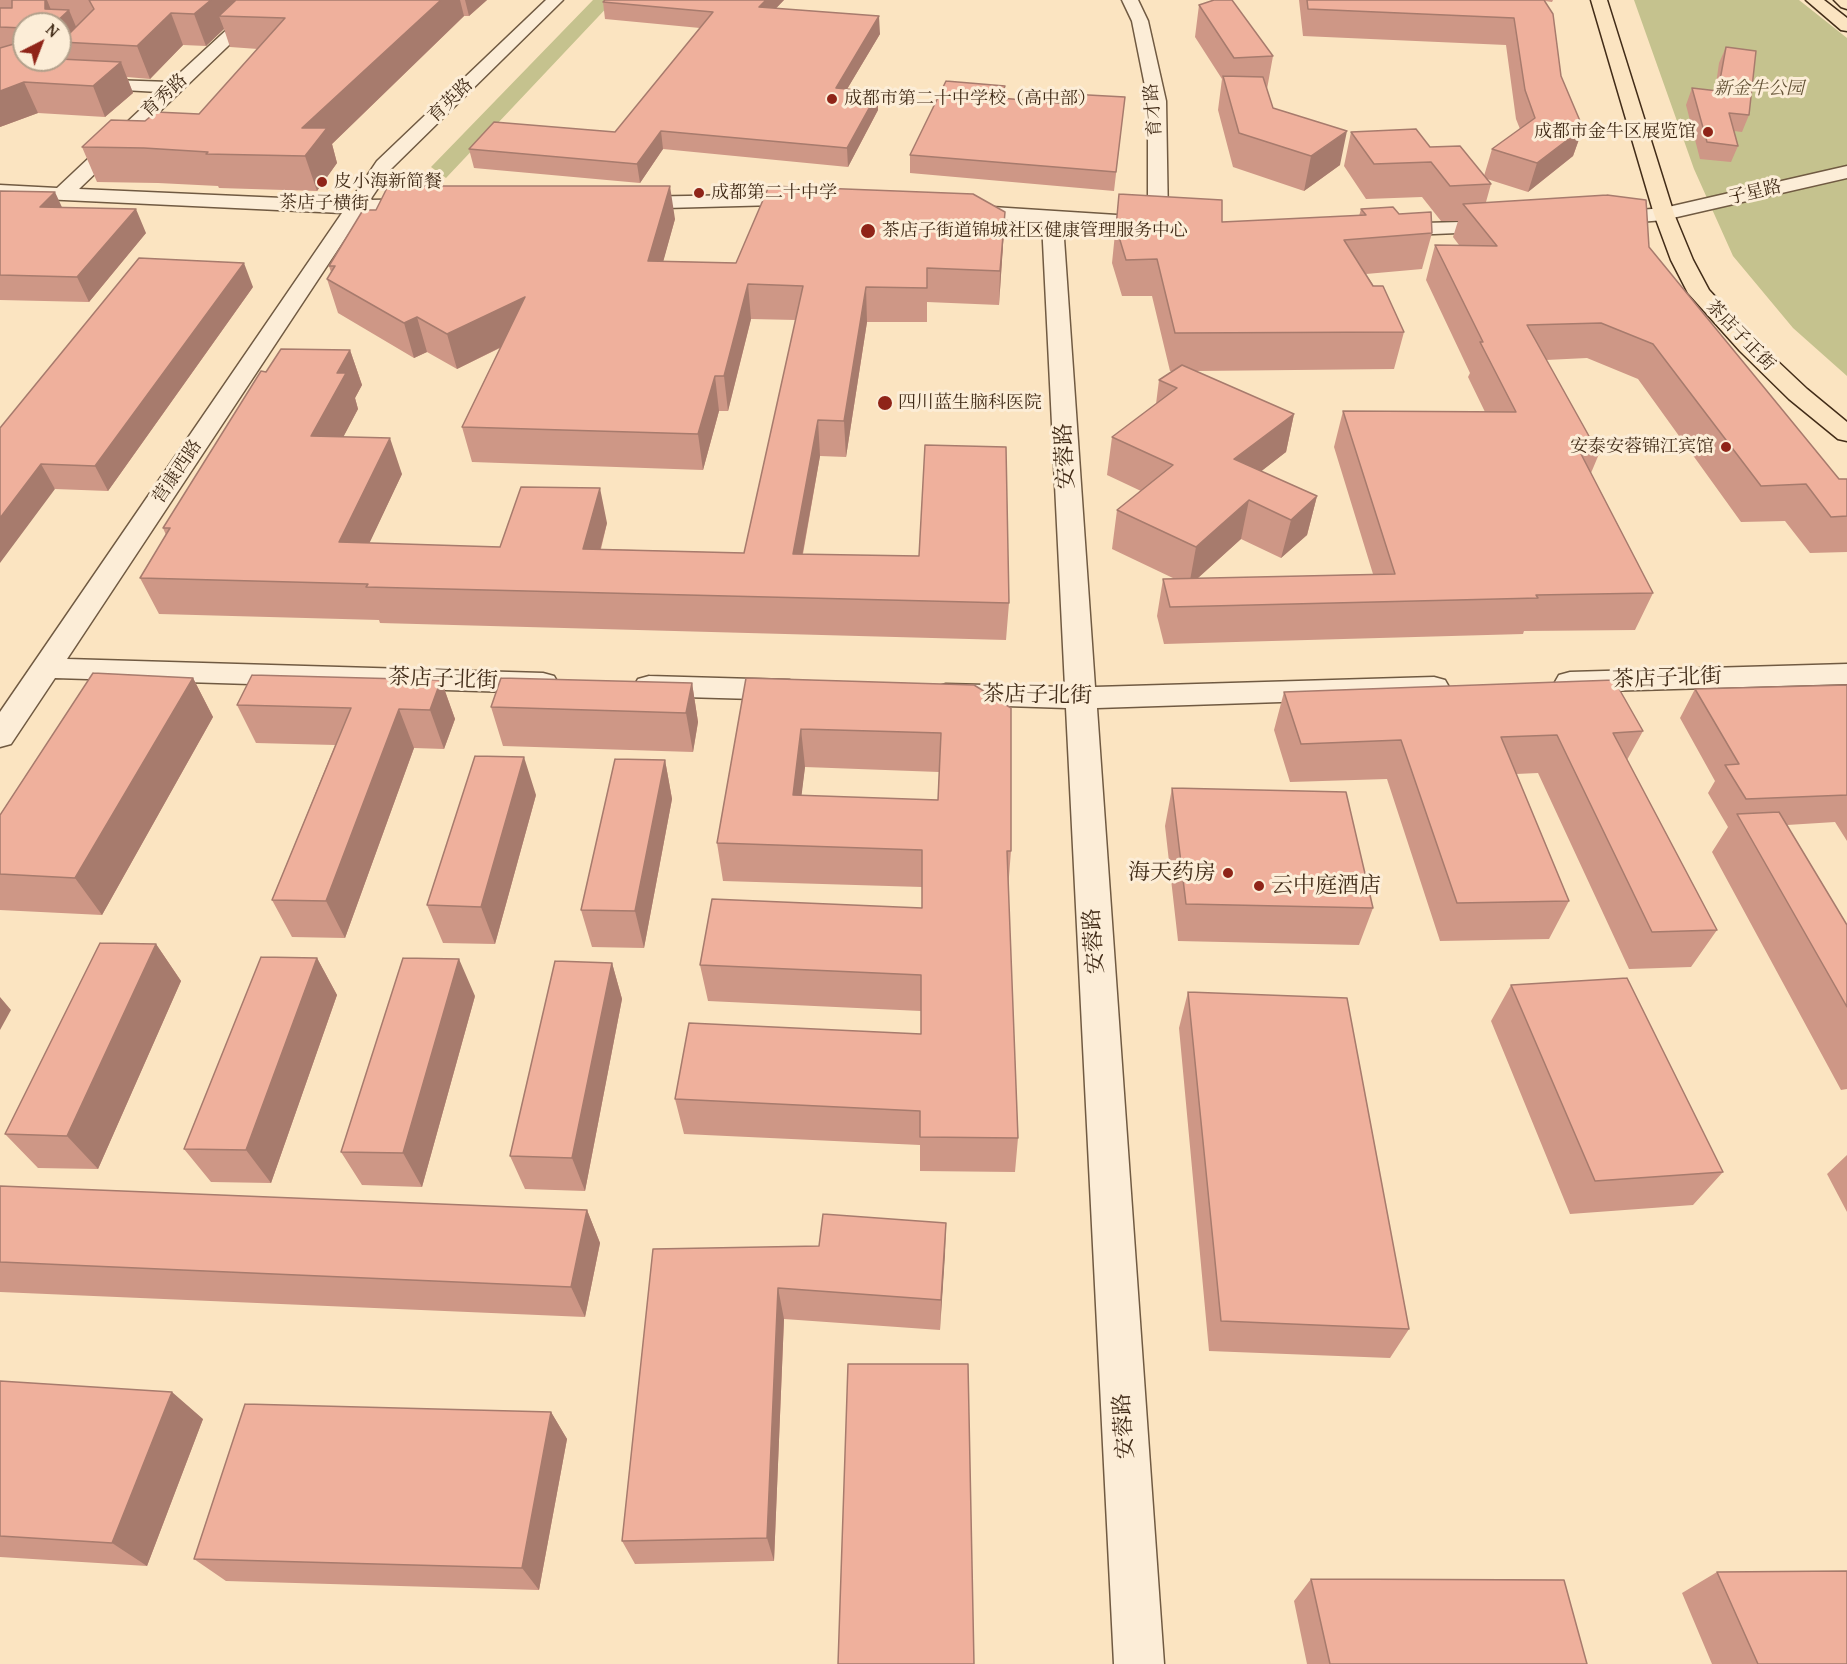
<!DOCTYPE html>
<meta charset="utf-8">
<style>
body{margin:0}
#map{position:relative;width:1847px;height:1664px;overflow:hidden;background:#fbe4c1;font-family:"Gentium Book Plus",serif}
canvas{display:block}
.north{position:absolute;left:12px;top:12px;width:60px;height:60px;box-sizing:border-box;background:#fcedd7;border:2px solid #b2a08b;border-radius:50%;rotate:42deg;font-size:16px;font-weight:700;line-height:24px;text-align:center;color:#422c18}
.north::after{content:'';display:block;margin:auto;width:21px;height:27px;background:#8f2418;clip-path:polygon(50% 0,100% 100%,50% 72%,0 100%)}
</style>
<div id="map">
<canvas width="1847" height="1664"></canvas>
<div class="north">N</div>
</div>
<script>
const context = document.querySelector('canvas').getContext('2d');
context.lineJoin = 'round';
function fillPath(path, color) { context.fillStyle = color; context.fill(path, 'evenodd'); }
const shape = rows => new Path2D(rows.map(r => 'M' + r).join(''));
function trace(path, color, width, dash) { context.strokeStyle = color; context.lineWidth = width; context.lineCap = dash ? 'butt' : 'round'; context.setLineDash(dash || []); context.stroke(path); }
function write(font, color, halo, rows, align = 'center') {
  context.font = font + ' "Gentium Book Plus","Noto Serif SC",serif'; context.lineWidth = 6; context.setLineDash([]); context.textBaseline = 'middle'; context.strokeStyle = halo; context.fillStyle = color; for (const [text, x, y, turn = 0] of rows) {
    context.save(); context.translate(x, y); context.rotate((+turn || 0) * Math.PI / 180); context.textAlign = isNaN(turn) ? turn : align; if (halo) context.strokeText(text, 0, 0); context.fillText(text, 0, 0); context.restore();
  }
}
const green = shape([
 [593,0,614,0,446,178,431,167],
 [1634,0,1799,0,1847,38,1847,376,1793,328,1733,256,1694,169]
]);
const minor = shape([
 [259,0,276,0,79,189,350,201,377,161,546,0,563,0,391,169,370,200,423,199,430,201,433,205,430,209,423,211,362,213,67,659,543,673,554,676,558,683,554,690,543,693,55,678,11,744,0,747,0,712,342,213,0,197,0,185,57,188,159,92,87,88,81,87,78,83,81,79,170,82,259,0],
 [1122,0,1138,0,1148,21,1166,101,1168,220,1171,224,1168,228,1158,230,1063,224,1095,687,1434,677,1445,680,1449,687,1445,694,1434,697,1097,708,1164,1664,1114,1664,1066,708,946,704,935,701,931,694,935,687,946,684,1065,687,1042,222,961,217,954,215,951,211,954,207,961,205,1148,217,1148,101,1132,21,1122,0],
 [1847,166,1847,178,1664,220,1602,225,1595,223,1592,219,1595,215,1602,213,1664,208,1847,166],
 [807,194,814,196,817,200,814,204,628,209,621,207,618,203,621,199,628,197,807,194],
 [1499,221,1506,223,1509,227,1506,231,1386,236,1379,234,1376,230,1379,226,1386,224,1499,221],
 [1847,664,1847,684,1570,692,1559,689,1555,682,1559,675,1570,672,1847,664],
 [649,676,789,680,800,683,804,690,800,697,789,700,649,696,638,693,634,686,638,679,649,676]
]);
const major = shape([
 [1591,0,1607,0,1674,214,1693,260,1709,290,1756,341,1807,389,1847,422,1847,441,1838,439,1789,399,1740,351,1688,293,1671,260,1654,214,1591,0],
 [1806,0,1824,0,1847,18,1847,31,1841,30,1806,0]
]);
const highway = shape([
 [1834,0,1847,0,1847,9,1841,7,1834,0]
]);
const wall = shape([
 [0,0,487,0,469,16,464,16,332,144,337,163,317,191,219,188,218,186,158,183,97,182,82,147,145,121,199,114,258,49,230,47,224,29,206,46,183,45,150,79,127,77,133,93,105,117,38,113,0,127],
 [24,24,60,24,60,60,24,60],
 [784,0,776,8,880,34,847,89,878,92,878,110,848,167,663,149,640,183,474,168,469,149,615,132,700,28,605,19,603,2],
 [1299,0,1553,0,1552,2,1545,1,1561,76,1583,128,1573,156,1528,192,1487,179,1491,184,1486,202,1649,247,1839,479,1847,479,1847,552,1810,553,1785,521,1741,522,1638,379,1587,358,1546,360,1599,454,1591,473,1653,593,1635,630,1524,631,1523,634,1164,644,1157,616,1163,579,1175,579,1112,549,1117,510,1141,491,1107,475,1112,437,1156,404,1159,380,1173,371,1170,371,1152,296,1122,296,1112,263,1119,194,1222,222,1359,216,1361,209,1399,214,1432,233,1422,269,1366,274,1404,332,1394,369,1195,371,1294,414,1286,452,1261,471,1317,496,1307,535,1281,558,1241,539,1197,579,1373,574,1334,447,1343,411,1485,412,1468,377,1470,373,1426,280,1435,245,1459,245,1453,237,1458,221,1441,221,1422,197,1366,199,1344,166,1351,132,1430,147,1484,176,1492,149,1520,129,1516,119,1506,45,1303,36],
 [1199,5,1273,56,1267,89,1273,108,1340,165,1304,191,1233,167,1218,110,1222,79,1195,37],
 [1726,47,1749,115,1742,132,1734,131,1738,146,1731,162,1700,159,1686,105,1692,88,1715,91,1719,63],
 [1005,86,1005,98,1069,104,1125,97,1114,191,910,173,910,155],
 [0,191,62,208,146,233,89,302,0,300],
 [1005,212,1003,245,999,305,927,302,927,322,867,322,846,457,820,456,803,554,1009,603,1006,640,380,623,379,620,159,614,140,578,166,535,163,528,266,372,350,350,362,385,355,398,358,409,343,437,402,474,369,543,500,547,607,523,601,549,744,553,796,320,751,319,728,411,719,411,703,470,472,462,462,427,500,348,457,369,427,352,414,358,338,313,327,279,331,272,329,266,675,219,663,261,736,263],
 [253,287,108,491,55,489,0,428],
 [193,678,213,717,102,915,0,910,0,815],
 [746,678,974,685,1011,851,1008,889,1018,1138,1015,1172,920,1171,920,1145,684,1134,675,1099,921,1034,921,1011,708,1001,700,965,922,908,922,887,723,881,717,843],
 [805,767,939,772,938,800,801,796],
 [441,680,455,719,444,749,414,748,345,938,292,937,272,900,335,745,256,743,237,705],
 [692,683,698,722,693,752,503,746,491,707],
 [1847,685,1847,841,1835,822,1787,825,1847,925,1847,1089,1841,1090,1712,852,1728,827,1708,793,1715,781,1680,718,1695,689],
 [1284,692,1643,731,1627,760,1717,930,1691,967,1629,969,1538,773,1516,774,1569,901,1549,939,1440,941,1387,779,1290,782,1274,730],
 [665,760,672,799,644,948,592,947,581,910],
 [1172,788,1373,908,1359,945,1178,941,1165,826],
 [536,795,495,944,443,943,427,905],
 [156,944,181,981,98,1169,38,1168,5,1134],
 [317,958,337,995,271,1183,211,1182,184,1149],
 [612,963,622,999,585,1191,525,1189,510,1156],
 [1511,985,1723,1172,1693,1205,1570,1214,1491,1021],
 [1188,992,1409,1329,1390,1358,1209,1351,1179,1028],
 [475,996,422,1187,362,1185,341,1152],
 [1847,1155,1847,1212,1827,1174],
 [0,1186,587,1210,600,1243,585,1317,0,1292],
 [946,1223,940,1330,784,1319,774,1561,635,1564,622,1541,653,1249,819,1246],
 [0,1381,203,1419,147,1566,0,1557],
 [551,1412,567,1439,539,1590,226,1581,194,1559],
 [1717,1572,1847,1664,1712,1664,1682,1593],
 [1311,1579,1587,1664,1307,1664,1294,1601]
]);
const shadedWall = shape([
 [45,0,47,0,56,22,69,10,82,41,61,42,67,56,62,62,60,58,60,24,51,24,45,9],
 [211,0,256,0,219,16,224,29,206,46,194,14],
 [441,0,460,0,464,16,332,144,337,163,317,191,305,156,302,128],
 [465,0,487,0,469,16],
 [766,0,784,0,761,24,759,7],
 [171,13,183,45,150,79,137,46],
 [879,16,880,34,837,106,836,88],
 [121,62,133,93,105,117,93,86],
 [24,82,38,113,0,127,0,91],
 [1005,86,1004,104,1000,98],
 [878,92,878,110,848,167,847,148],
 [1583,128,1573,156,1528,192,1537,163],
 [661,131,663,149,640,183,637,164],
 [1347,131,1340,165,1304,191,1311,156],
 [670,186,675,219,654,295,648,261],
 [55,192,66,216,40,207],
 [136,209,146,233,89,302,77,277],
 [1005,212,1003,245,999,305,1000,271],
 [244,263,253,287,108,491,95,466],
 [748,284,751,319,728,411,724,376],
 [866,287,867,322,846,457,844,421],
 [525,297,533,331,457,369,447,334],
 [417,317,427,352,414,358,404,323],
 [350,350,362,385,355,398,358,409,325,472,311,436,337,373],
 [715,376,719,411,703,470,698,434],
 [1294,414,1286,452,1227,498,1234,459],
 [818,420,820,456,796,590,793,554],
 [390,438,402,474,353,578,339,542],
 [41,464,55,489,0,563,0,518],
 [600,488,607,523,591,585,583,549],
 [1317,496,1307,535,1281,558,1291,520],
 [1249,500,1241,539,1189,586,1196,547],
 [193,678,213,717,102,915,75,878],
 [441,680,455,719,444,749,430,710],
 [692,683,698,722,693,752,686,713],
 [399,709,414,748,345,938,326,901],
 [801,729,805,767,797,833,793,795],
 [524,757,536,795,495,944,481,907],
 [665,760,672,799,644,948,635,911],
 [156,944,181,981,98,1169,67,1136],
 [317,958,337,995,271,1183,246,1150],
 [459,959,475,996,422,1187,403,1153],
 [612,963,622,999,585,1191,572,1158],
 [0,997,11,1010,0,1030],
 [587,1210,600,1243,585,1317,571,1287],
 [946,1223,945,1255,940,1330,941,1300],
 [778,1288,784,1319,774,1561,767,1538],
 [172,1392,203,1419,147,1566,112,1543],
 [551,1412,567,1439,539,1590,522,1568]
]);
const building = shape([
 [12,0,45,0,45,9,69,10,54,24,24,24,24,28,0,27,0,8,12,8,12,0],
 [89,0,211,0,194,14,171,13,137,46,61,42,94,9,89,0],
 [236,0,441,0,302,128,327,128,305,156,206,154,208,152,144,148,82,147,111,120,145,121,156,112,199,114,285,18,219,16,236,0],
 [605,0,766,0,759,7,879,16,836,88,878,92,847,148,661,131,637,164,469,149,494,122,615,132,713,12,603,2,605,0],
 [1214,0,1232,0,1273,56,1234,58,1199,5,1214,0],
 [1307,0,1544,0,1553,14,1561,76,1583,128,1537,163,1492,149,1535,118,1525,90,1514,18,1308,9,1307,0],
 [24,41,24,60,60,60,60,59,121,62,93,86,24,82,0,91,0,48,24,41],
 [1726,47,1756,51,1749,115,1729,113,1738,146,1707,142,1692,88,1718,91,1726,47],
 [1223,76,1263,77,1273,108,1347,131,1311,156,1239,133,1223,76],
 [946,81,1005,86,1000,98,1069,104,1070,94,1125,97,1116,172,910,155,946,81],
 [1416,129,1430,147,1460,146,1491,184,1450,186,1431,162,1374,164,1351,132,1416,129],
 [388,186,670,186,648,261,736,263,769,186,973,194,1005,212,1000,271,927,268,927,288,866,287,844,421,818,420,793,554,919,556,925,445,1006,447,1009,603,366,587,368,584,140,578,170,528,163,528,261,371,266,372,281,349,350,350,337,373,346,373,311,436,390,438,339,542,500,547,521,487,600,488,583,549,744,553,803,286,748,284,724,376,715,376,698,434,462,427,525,297,447,334,417,317,404,323,327,279,335,266,329,266,363,210,376,210,388,186],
 [0,191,55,192,40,207,136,209,77,277,0,275,0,191],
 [1119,194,1222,200,1222,222,1366,215,1361,209,1393,207,1399,214,1431,212,1432,233,1344,240,1373,286,1383,286,1404,332,1175,333,1157,259,1126,260,1116,227,1119,194],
 [1607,195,1646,200,1649,247,1839,479,1847,479,1847,516,1831,517,1806,484,1761,486,1653,344,1601,323,1527,325,1599,454,1581,454,1653,593,1536,595,1538,598,1170,607,1163,579,1395,574,1343,411,1516,412,1480,342,1483,342,1435,245,1497,246,1463,204,1607,195],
 [139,258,244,263,95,466,41,464,0,518,0,428,139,258],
 [1182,365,1294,414,1234,459,1317,496,1291,520,1249,500,1196,547,1117,510,1173,465,1112,437,1177,388,1159,380,1182,365],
 [93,673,193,678,75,878,0,874,0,815,93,673],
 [252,675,441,680,430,710,399,709,326,901,272,900,351,708,237,705,252,675],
 [501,678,692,683,686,713,491,707,501,678],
 [746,678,974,685,1011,708,1011,851,1007,851,1018,1138,920,1137,920,1111,675,1099,689,1023,921,1034,921,975,700,965,712,899,922,908,922,850,717,843,746,678],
 [801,729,941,733,938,800,793,795,801,729],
 [1614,680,1643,731,1613,733,1717,930,1652,932,1557,735,1501,737,1569,901,1457,903,1401,740,1301,744,1284,692,1614,680],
 [1847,685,1847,795,1746,799,1725,765,1739,764,1695,689,1847,685],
 [475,756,524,757,481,907,427,905,475,756],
 [615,759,665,760,635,911,581,910,615,759],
 [1172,788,1346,792,1373,908,1186,904,1172,788],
 [1779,812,1847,925,1847,1007,1737,814,1779,812],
 [100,943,156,944,67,1136,5,1134,100,943],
 [261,957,317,958,246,1150,184,1149,261,957],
 [403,958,459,959,403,1153,341,1152,403,958],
 [555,961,612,963,572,1158,510,1156,555,961],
 [1627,978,1723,1172,1595,1181,1511,985,1627,978],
 [1188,992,1347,998,1409,1329,1221,1321,1188,992],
 [0,1186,587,1210,571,1287,0,1262,0,1186],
 [823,1214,946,1223,941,1300,778,1288,767,1538,622,1541,653,1249,819,1246,823,1214],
 [848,1364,968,1364,974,1664,838,1664,848,1364],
 [0,1381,172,1392,112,1543,0,1536,0,1381],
 [245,1404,551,1412,522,1568,194,1559,245,1404],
 [1847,1571,1847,1664,1758,1664,1717,1572,1847,1571],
 [1311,1579,1564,1580,1587,1664,1330,1664,1311,1579]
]);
const markers = [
 [832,99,6,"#8f2418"],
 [1708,132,6,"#8f2418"],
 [322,182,6,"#8f2418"],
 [699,193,6,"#8f2418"],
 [868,231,8,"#8f2418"],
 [885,403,8,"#8f2418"],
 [1726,447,6,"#8f2418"],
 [1228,873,6,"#8f2418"],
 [1259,886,6,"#8f2418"]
];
const farParknames = [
 ["新金牛公园",1759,89]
];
const farStreetnames = [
 ["育秀路",165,96,-43],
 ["育英路",451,101,-44],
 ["育才路",1154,110,-95],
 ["子星路",1755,193,-13],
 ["茶店子横街",324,204,1],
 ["茶店子正街",1740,336,46],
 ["营康西路",178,472,-56]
];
const farPoinames = [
 ["成都市第二十中学校（高中部）",844,99],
 ["成都市金牛区展览馆",1696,132,"right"],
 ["皮小海新简餐",334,182],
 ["成都第二十中学",711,193],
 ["茶店子街道锦城社区健康管理服务中心",882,231],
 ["四川蓝生脑科医院",898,403],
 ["安泰安蓉锦江宾馆",1714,447,"right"]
];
const streetNames = [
 ["安蓉路",1066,456,-93],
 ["茶店子北街",1667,679,-2],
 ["茶店子北街",443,680,2],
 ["茶店子北街",1037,696,1],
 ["安蓉路",1095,941,-94],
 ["安蓉路",1125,1426,-94]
];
const poiNames = [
 ["海天药房",1216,873],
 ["云中庭酒店",1271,886,"left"]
];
fillPath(green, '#c5c28e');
trace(minor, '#705a42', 3);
trace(major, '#422c18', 3);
trace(highway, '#422c18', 3);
fillPath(minor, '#fcedd7');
fillPath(major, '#fbe4c1');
fillPath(highway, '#fbe4c1');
fillPath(wall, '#ce9786');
fillPath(shadedWall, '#a77b6d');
fillPath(building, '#efb09c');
trace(building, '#a77b6d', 1.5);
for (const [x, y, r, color] of markers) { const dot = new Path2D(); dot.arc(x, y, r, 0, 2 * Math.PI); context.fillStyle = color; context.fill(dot); trace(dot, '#fcedd7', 2); }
write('italic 18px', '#635236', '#fcedd7', farParknames);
write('18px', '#422c18', '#fcedd7', farStreetnames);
write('18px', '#422c18', '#fcedd7', farPoinames, 'left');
write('22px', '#422c18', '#fcedd7', streetNames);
write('22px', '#422c18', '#fcedd7', poiNames, 'right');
</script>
